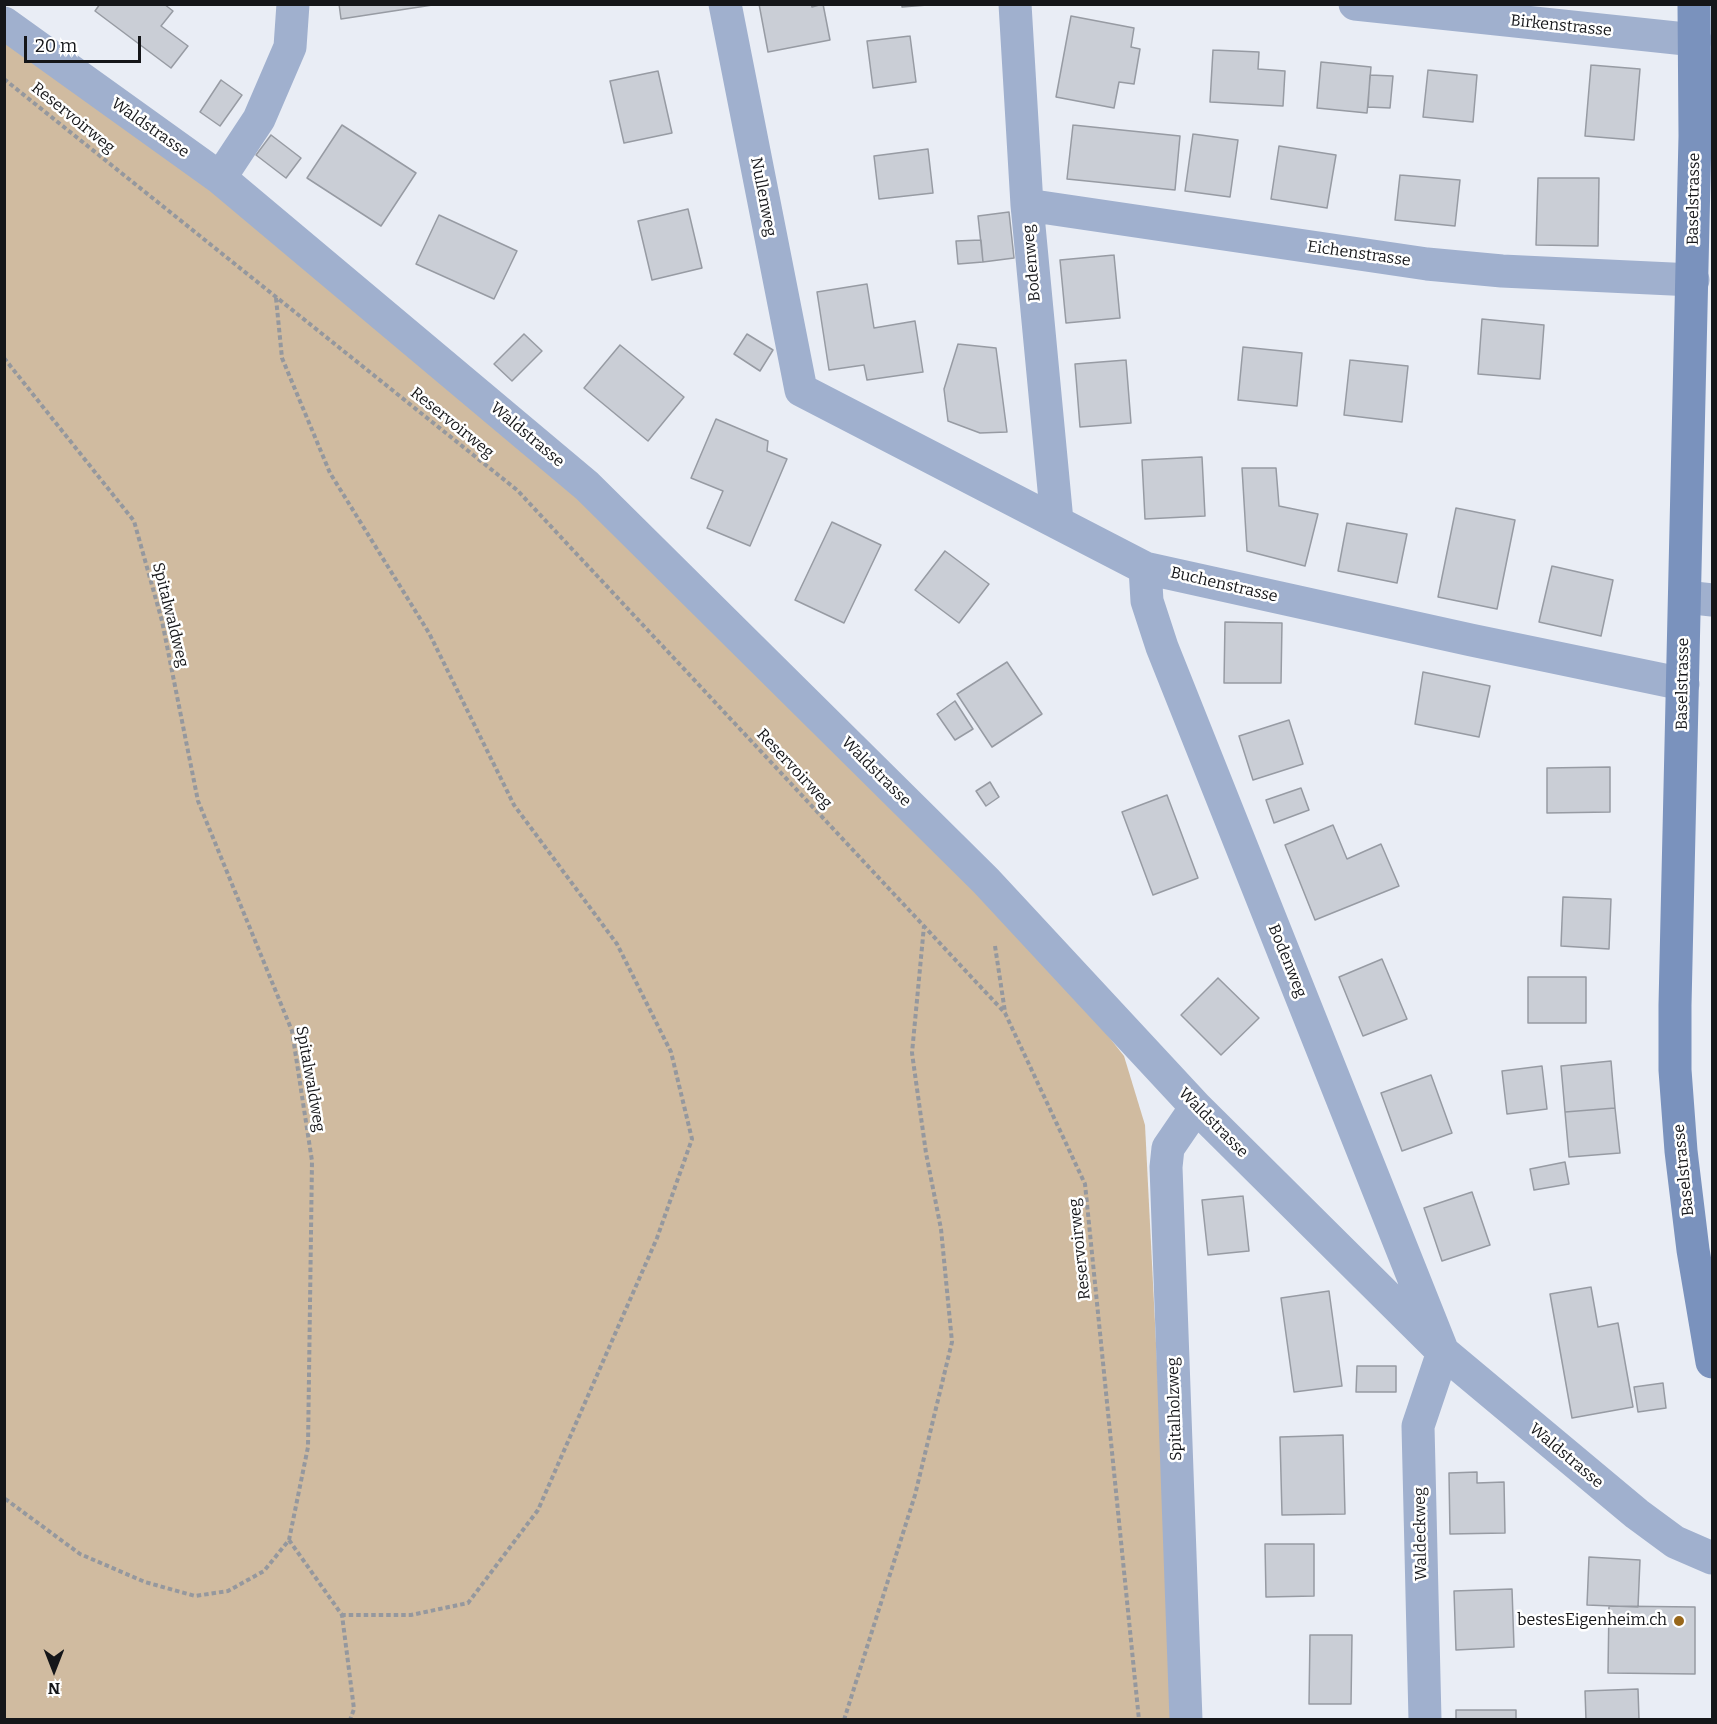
<!DOCTYPE html>
<style>
body{margin:0}
#map{position:relative;width:1717px;height:1724px;overflow:hidden;background:#e9edf5;font-family:Bitter,serif}
canvas{display:block}
.frame{position:absolute;inset:0;border:6px solid #151619;pointer-events:none}
.north{position:absolute;left:24px;top:1640px;width:60px;height:60px;-webkit-text-stroke:4px #fff;paint-order:stroke;rotate:180deg;font-size:16px;font-weight:700;line-height:24px;text-align:center;color:#151619}
.north::after{content:'';display:block;margin:auto;width:21px;height:27px;background:#151619;clip-path:polygon(50% 0,100% 100%,50% 72%,0 100%)}
.scale{position:absolute;left:24px;top:36px;width:117px;height:27px;box-sizing:border-box;border:3px solid #151619;border-top:0;padding-left:8px;font-size:18px;line-height:21px;white-space:nowrap;color:#151619;-webkit-text-stroke:4px #fff;paint-order:stroke}
</style>
<div id="map">
<canvas width="1717" height="1724"></canvas>
<div class="frame"></div>
<div class="north">N</div>
<div class="scale">20 m</div>
</div>
<script>
const context = document.querySelector('canvas').getContext('2d');
context.lineJoin = 'round';
function fillPath(path, color) { context.fillStyle = color; context.fill(path, 'evenodd'); }
const shape = rows => new Path2D(rows.map(r => 'M' + r).join(''));
function trace(path, color, width, dash) { context.strokeStyle = color; context.lineWidth = width; context.lineCap = dash ? 'butt' : 'round'; context.setLineDash(dash || []); context.stroke(path); }
function write(font, color, halo, rows, align = 'center') {
  context.font = font + ' Bitter,serif'; context.lineWidth = 5; context.setLineDash([]); context.textBaseline = 'middle'; context.strokeStyle = halo; context.fillStyle = color; for (const [text, x, y, turn = 0] of rows) {
    context.save(); context.translate(x, y); context.rotate((+turn || 0) * Math.PI / 180); context.textAlign = isNaN(turn) ? turn : align; if (halo) context.strokeText(text, 0, 0); context.fillText(text, 0, 0); context.restore();
  }
}
const green = shape([
 [4,23,587,486,986,881,1124,1056,1145,1125,1175,1719,5,1719]
]);
const building = shape([
 [100,4,164,4,173,11,161,26,188,46,171,68,95,11,100,4],
 [339,4,439,4,341,19,339,4],
 [759,4,811,4,812,7,823,4,830,40,768,52,759,4],
 [902,4,940,4,902,7,902,4],
 [1071,16,1134,28,1131,47,1140,49,1134,84,1119,82,1114,108,1056,97,1071,16],
 [910,36,916,82,873,88,867,41,910,36],
 [1213,50,1259,52,1258,69,1285,71,1283,106,1210,102,1213,50],
 [1321,62,1371,67,1367,113,1317,108,1321,62],
 [1591,65,1640,69,1634,140,1585,136,1591,65],
 [1428,70,1477,75,1473,122,1423,117,1428,70],
 [658,71,672,133,624,143,610,81,658,71],
 [1370,75,1393,76,1390,108,1368,107,1370,75],
 [221,80,242,95,220,126,200,112,221,80],
 [342,125,416,173,381,226,307,178,342,125],
 [1073,125,1180,136,1175,190,1067,179,1073,125],
 [1193,134,1238,140,1230,197,1185,191,1193,134],
 [271,135,301,158,286,178,256,155,271,135],
 [1279,146,1336,155,1327,208,1271,199,1279,146],
 [928,149,933,193,879,199,874,156,928,149],
 [1400,175,1460,180,1455,226,1395,220,1400,175],
 [1538,178,1599,178,1598,246,1536,245,1538,178],
 [688,209,702,268,652,280,638,221,688,209],
 [1009,212,1014,258,983,262,978,216,1009,212],
 [439,215,517,251,494,299,416,264,439,215],
 [981,240,983,262,958,264,956,241,981,240],
 [1114,255,1120,318,1066,323,1060,260,1114,255],
 [867,284,874,328,915,321,923,372,867,380,864,365,829,370,817,292,867,284],
 [1482,319,1544,325,1540,379,1478,374,1482,319],
 [524,334,542,351,512,381,494,364,524,334],
 [747,334,773,350,760,371,734,354,747,334],
 [958,344,996,348,1007,432,980,433,948,421,944,389,958,344],
 [620,345,684,397,648,441,584,388,620,345],
 [1243,347,1302,353,1297,406,1238,400,1243,347],
 [1126,360,1131,423,1080,427,1075,364,1126,360],
 [1350,360,1408,366,1402,422,1344,415,1350,360],
 [716,419,768,441,767,451,787,459,750,546,707,528,723,491,691,478,716,419],
 [1202,457,1205,516,1145,519,1142,460,1202,457],
 [1242,468,1276,468,1279,506,1318,514,1305,566,1247,551,1242,468],
 [1456,508,1515,520,1497,609,1438,597,1456,508],
 [832,522,881,545,844,623,795,600,832,522],
 [1347,523,1407,534,1397,583,1338,571,1347,523],
 [945,551,989,584,959,623,915,590,945,551],
 [1552,566,1613,580,1601,636,1539,622,1552,566],
 [1225,622,1282,623,1281,683,1224,683,1225,622],
 [1007,662,1042,714,992,747,957,694,1007,662],
 [1423,672,1490,686,1479,737,1415,724,1423,672],
 [955,701,973,729,955,740,937,714,955,701],
 [1289,720,1303,764,1253,780,1239,736,1289,720],
 [1610,767,1610,812,1547,813,1547,768,1610,767],
 [990,782,999,797,986,806,976,791,990,782],
 [1301,788,1309,810,1274,823,1266,800,1301,788],
 [1167,795,1198,878,1153,895,1122,812,1167,795],
 [1333,825,1347,859,1381,844,1399,886,1315,920,1285,845,1333,825],
 [1563,897,1611,899,1609,949,1561,946,1563,897],
 [1382,959,1407,1019,1363,1036,1339,977,1382,959],
 [1528,977,1586,977,1586,1023,1528,1023,1528,977],
 [1218,978,1259,1018,1221,1055,1181,1015,1218,978],
 [1611,1061,1615,1108,1565,1112,1561,1066,1611,1061],
 [1542,1066,1547,1109,1507,1114,1502,1071,1542,1066],
 [1431,1075,1452,1133,1402,1151,1381,1093,1431,1075],
 [1615,1108,1620,1153,1569,1157,1565,1112,1615,1108],
 [1565,1162,1569,1184,1534,1190,1530,1169,1565,1162],
 [1472,1192,1490,1245,1442,1261,1424,1208,1472,1192],
 [1243,1196,1249,1251,1208,1255,1202,1200,1243,1196],
 [1591,1287,1598,1327,1618,1323,1633,1407,1572,1418,1550,1294,1591,1287],
 [1329,1291,1342,1386,1294,1392,1281,1298,1329,1291],
 [1357,1366,1396,1366,1396,1392,1356,1392,1357,1366],
 [1663,1383,1666,1408,1638,1412,1634,1387,1663,1383],
 [1343,1435,1345,1514,1282,1515,1280,1437,1343,1435],
 [1477,1472,1477,1483,1504,1482,1505,1533,1450,1534,1449,1473,1477,1472],
 [1265,1544,1314,1544,1314,1596,1266,1597,1265,1544],
 [1589,1557,1640,1560,1638,1607,1587,1605,1589,1557],
 [1512,1589,1514,1647,1456,1650,1454,1591,1512,1589],
 [1609,1606,1695,1607,1695,1674,1608,1673,1609,1606],
 [1310,1635,1352,1635,1351,1704,1309,1704,1310,1635],
 [1638,1689,1639,1720,1586,1720,1585,1691,1638,1689],
 [1456,1710,1516,1710,1516,1720,1456,1720,1456,1710]
]);
const path = shape([
 [4,79,517,490,1005,1013,1085,1184,1139,1720],
 [276,298,282,358,330,473,429,633,514,805,617,944,671,1052,692,1139,657,1238,538,1510,468,1603,411,1615,342,1615],
 [4,358,134,521,162,621,198,801,292,1031,312,1161,308,1447,289,1540,264,1571,228,1591,195,1596,145,1582,80,1554,4,1498],
 [995,946,1005,1012],
 [289,1540,342,1615,354,1709,350,1720],
 [844,1720,915,1495,952,1342,941,1229,926,1153,912,1053,924,926]
]);
const street = shape([
 [725,4,801,390,1145,568,1471,640,1683,684],
 [1015,4,1027,205,1057,521],
 [1355,4,1695,40],
 [4,23,220,178,587,486,986,881,1196,1107,1443,1352,1637,1514,1675,1542,1712,1558],
 [220,178,259,119,290,47,293,4],
 [1027,205,1427,264,1502,271,1693,280],
 [1145,568,1147,601,1162,647,1443,1352,1418,1426,1425,1720],
 [1685,597,1712,600],
 [1186,1720,1166,1167,1168,1148,1196,1107]
]);
const secondary = shape([
 [1694,4,1695,136,1675,1005,1675,1070,1681,1151,1693,1250,1712,1362]
]);
const markers = [
 [1679,1621,6,"#98671a"]
];
const streetNames = [
 ["Birkenstrasse",1561,26,6],
 ["Reservoirweg",73,118,39],
 ["Waldstrasse",150,128,35],
 ["Nullenweg",763,197,79],
 ["Baselstrasse",1694,199,-89],
 ["Eichenstrasse",1359,254,8],
 ["Bodenweg",1032,263,-95],
 ["Reservoirweg",452,423,39],
 ["Waldstrasse",527,435,40],
 ["Buchenstrasse",1224,585,13],
 ["Spitalwaldweg",170,615,76],
 ["Baselstrasse",1683,684,-89],
 ["Reservoirweg",794,769,47],
 ["Waldstrasse",876,772,45],
 ["Bodenweg",1287,961,68],
 ["Spitalwaldweg",310,1079,80],
 ["Waldstrasse",1213,1123,45],
 ["Baselstrasse",1684,1170,-96],
 ["Reservoirweg",1080,1249,-96],
 ["Spitalholzweg",1175,1409,-92],
 ["Waldstrasse",1566,1456,40],
 ["Waldeckweg",1421,1534,-91]
];
const poiNames = [
 ["bestesEigenheim.ch",1667,1621]
];
fillPath(green, '#d0bba0');
fillPath(building, '#caced6');
trace(building, '#979ba3', 1.5);
trace(path, '#95989e', 4, [4.5, 3]);
trace(street, '#a0b0ce', 33);
trace(secondary, '#7a92bd', 33);
for (const [x, y, r, color] of markers) { const dot = new Path2D(); dot.arc(x, y, r, 0, 2 * Math.PI); context.fillStyle = color; context.fill(dot); trace(dot, '#fff', 2); }
write('16px', '#151619', '#fff', streetNames);
write('16px', '#151619', '#fff', poiNames, 'right');
</script>
